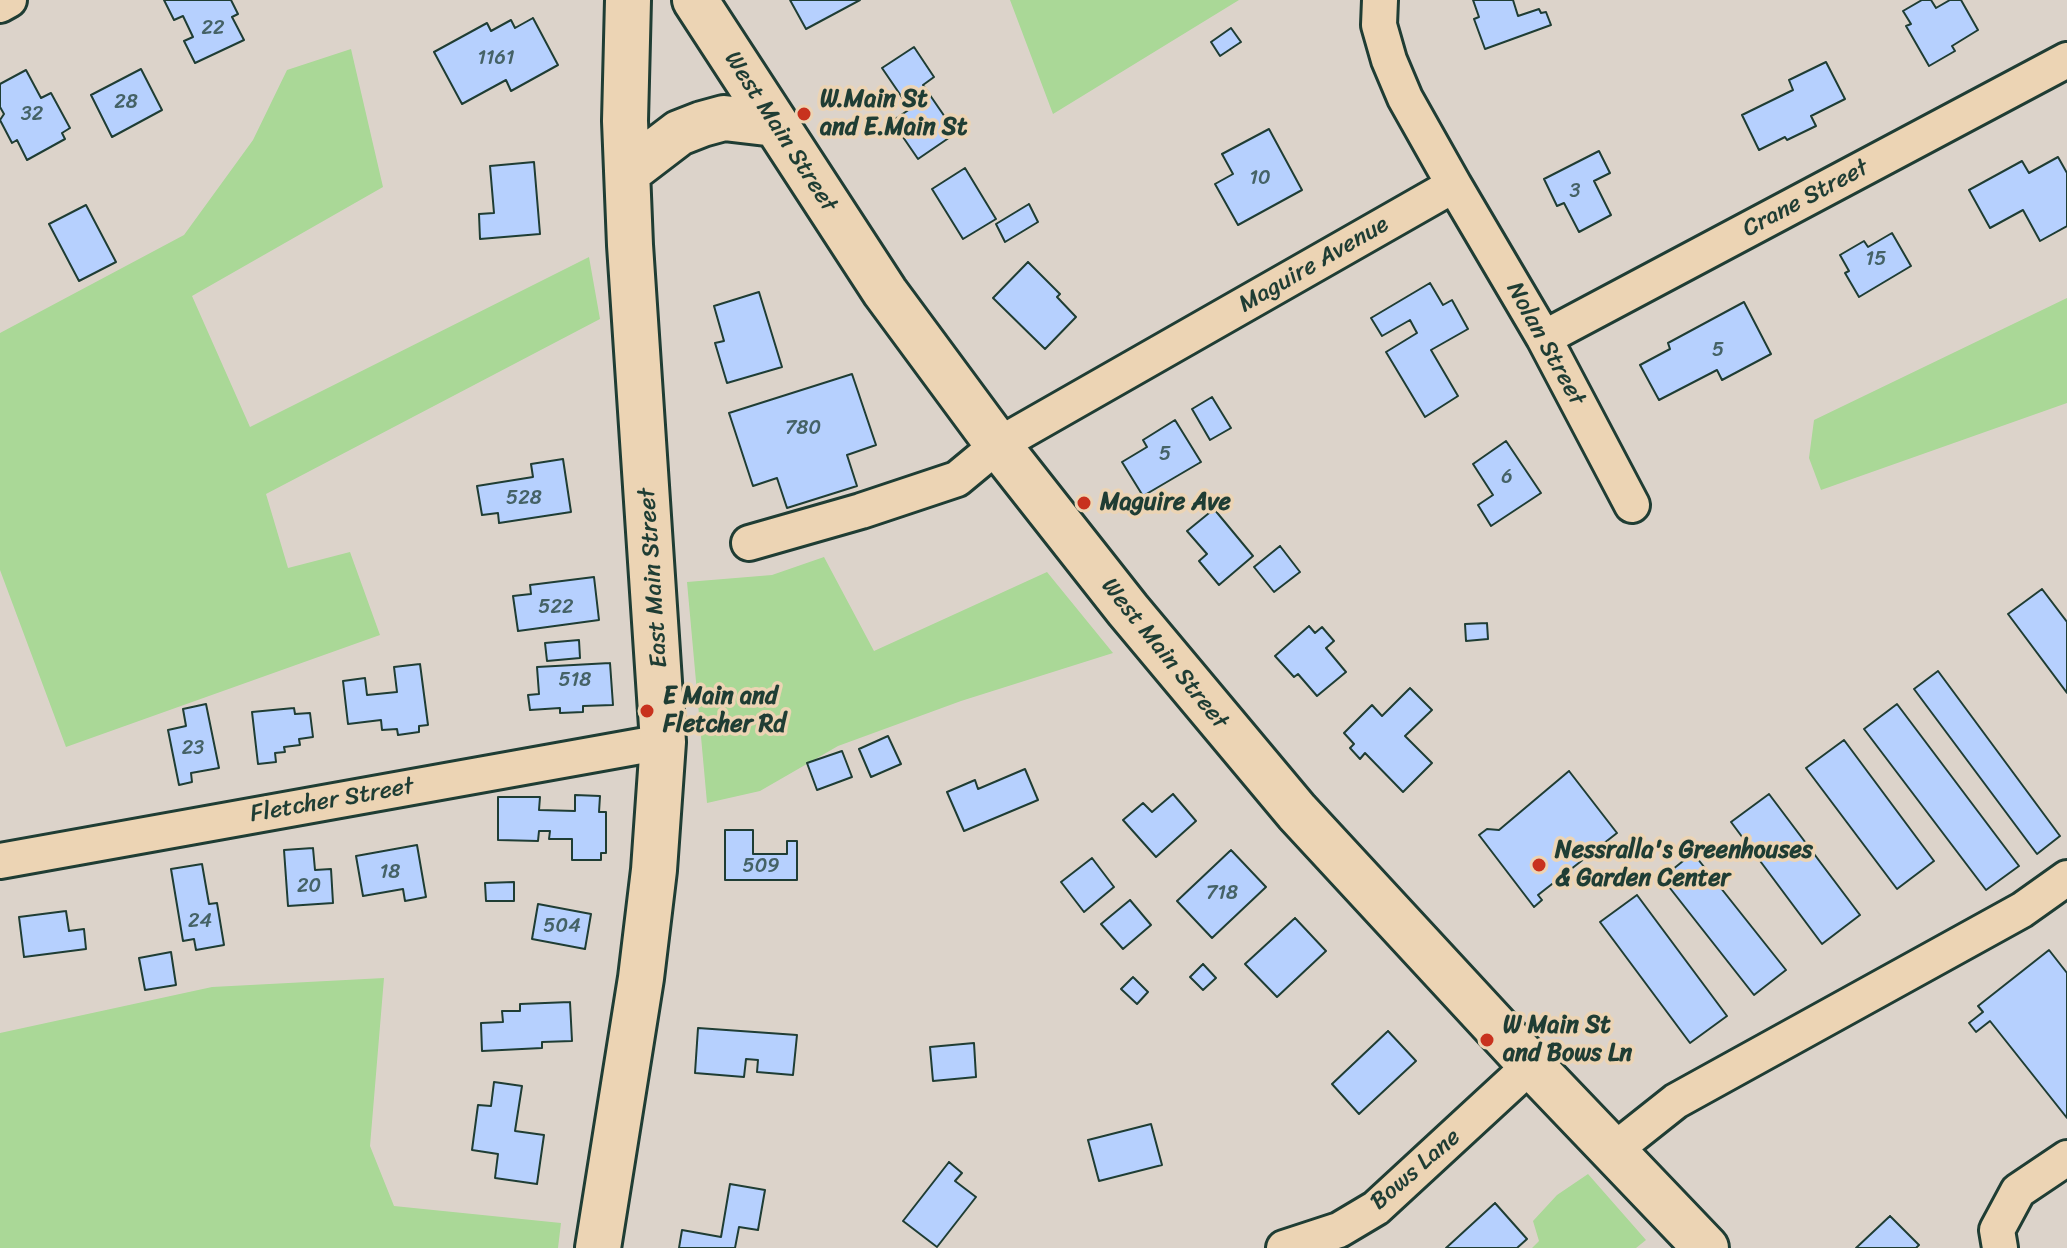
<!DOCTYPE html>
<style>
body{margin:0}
canvas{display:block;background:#dcd3ca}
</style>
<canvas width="2067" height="1248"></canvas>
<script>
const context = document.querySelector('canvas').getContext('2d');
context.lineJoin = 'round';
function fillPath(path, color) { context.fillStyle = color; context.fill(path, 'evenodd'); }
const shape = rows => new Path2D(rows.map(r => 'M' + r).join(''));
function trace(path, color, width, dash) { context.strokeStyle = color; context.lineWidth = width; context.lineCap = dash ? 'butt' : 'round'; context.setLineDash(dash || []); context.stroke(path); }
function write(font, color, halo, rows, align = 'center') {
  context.font = font + ' Sriracha,sans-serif'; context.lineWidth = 7; context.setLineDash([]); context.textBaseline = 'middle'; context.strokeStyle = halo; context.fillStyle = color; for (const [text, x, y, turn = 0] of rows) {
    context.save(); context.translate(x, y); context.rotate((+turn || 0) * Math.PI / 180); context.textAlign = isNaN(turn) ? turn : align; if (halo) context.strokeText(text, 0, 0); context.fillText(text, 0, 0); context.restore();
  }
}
const green = shape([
 [1010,0,1239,0,1053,114],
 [351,49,383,187,192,296,250,427,589,257,600,319,266,494,288,568,350,552,380,635,66,747,0,570,0,333,184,235,253,140,287,70],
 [2067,298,2067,403,1821,490,1809,458,1814,420],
 [824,557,874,651,1047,572,1113,653,961,701,838,746,760,791,707,803,687,582,772,575],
 [384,978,370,1146,394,1206,561,1223,558,1248,0,1248,0,1033,212,987],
 [1588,1174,1646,1240,1636,1248,1532,1248,1539,1241,1533,1221,1557,1195]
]);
const building = shape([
 [164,0,231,0,238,14,232,17,244,40,195,63,184,41,193,37,183,16,174,20,164,0],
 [790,0,860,0,806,29,790,0],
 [1473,0,1513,0,1518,16,1539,9,1541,13,1546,12,1551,25,1485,49,1474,19,1479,17,1473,0],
 [1922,0,1931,0,1936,8,1950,0,1961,0,1978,30,1952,46,1955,51,1929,66,1906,26,1911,24,1903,11,1922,0],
 [533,18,558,65,511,91,506,80,462,104,434,52,487,23,491,31,511,20,515,28,533,18],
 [1231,28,1241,42,1220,56,1211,42,1231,28],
 [914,47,934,77,923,85,956,133,918,159,892,121,910,109,882,68,914,47],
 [1826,62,1845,99,1811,116,1816,126,1787,140,1785,137,1759,150,1742,115,1793,90,1789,80,1826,62],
 [141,69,162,110,112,137,91,95,141,69],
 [26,70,41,98,51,93,70,128,62,133,65,139,27,160,17,140,12,143,0,120,4,114,0,107,0,84,26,70],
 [1269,129,1302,190,1238,225,1215,184,1233,174,1222,154,1269,129],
 [1599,151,1610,173,1594,181,1611,215,1579,232,1564,203,1557,206,1544,179,1599,151],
 [2058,157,2067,173,2067,226,2040,241,2023,210,1990,228,1969,190,2022,161,2029,173,2058,157],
 [534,162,540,234,480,239,479,214,494,213,490,166,534,162],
 [965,168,996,219,963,239,932,189,965,168],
 [1029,204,1038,222,1005,242,996,224,1029,204],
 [86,205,116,262,79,281,49,224,86,205],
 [1892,233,1911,266,1859,297,1845,273,1849,271,1840,255,1864,241,1868,247,1892,233],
 [1028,262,1060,294,1057,297,1076,317,1045,349,993,298,1028,262],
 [1430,283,1443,305,1452,300,1468,329,1431,350,1458,396,1425,417,1386,352,1417,333,1410,320,1382,336,1371,318,1430,283],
 [759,292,782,367,727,383,715,343,724,341,714,306,759,292],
 [1744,302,1771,354,1722,380,1717,370,1659,400,1640,365,1670,349,1668,343,1744,302],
 [852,374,876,445,847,455,857,486,787,508,777,478,753,486,729,413,852,374],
 [1212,397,1231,428,1210,440,1192,409,1212,397],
 [1175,420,1201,462,1143,496,1122,462,1147,447,1143,440,1175,420],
 [1506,441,1541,493,1491,526,1478,505,1493,495,1473,464,1506,441],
 [563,459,571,512,499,523,498,513,482,515,477,486,533,477,531,464,563,459],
 [1214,509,1253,556,1219,585,1199,561,1207,554,1187,531,1214,509],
 [1280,546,1300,572,1274,592,1254,567,1280,546],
 [594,577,599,620,518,631,513,596,531,594,530,585,594,577],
 [2042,589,2067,622,2067,693,2008,614,2042,589],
 [1487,623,1488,639,1466,641,1465,624,1487,623],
 [1309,626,1315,633,1322,627,1334,641,1326,648,1346,672,1317,696,1298,674,1294,677,1275,656,1309,626],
 [579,640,580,658,547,661,545,643,579,640],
 [610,663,613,705,583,706,583,712,560,713,560,708,530,710,528,695,539,694,537,667,610,663],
 [420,664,428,725,419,726,419,732,398,735,397,729,382,730,381,720,348,724,343,681,365,678,367,695,397,692,394,667,420,664],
 [1938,671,2060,836,2037,854,1914,689,1938,671],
 [1410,688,1432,710,1405,736,1432,763,1403,792,1365,753,1360,759,1350,748,1354,744,1344,733,1372,705,1382,716,1410,688],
 [206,704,219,768,191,773,192,782,179,785,168,730,186,726,183,709,206,704],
 [1897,704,2019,866,1986,890,1864,729,1897,704],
 [294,708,295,714,310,713,313,737,299,739,300,745,284,747,285,752,275,753,276,762,258,764,252,712,294,708],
 [888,736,901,764,871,777,859,749,888,736],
 [1844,740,1934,861,1897,889,1806,768,1844,740],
 [842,751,852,777,817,790,807,763,842,751],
 [1025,769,1038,800,964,831,947,792,975,780,978,789,1025,769],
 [1569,771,1617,833,1538,895,1542,900,1534,907,1479,835,1487,829,1499,830,1569,771],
 [1173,794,1196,821,1156,857,1123,820,1143,803,1152,812,1173,794],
 [1769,794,1860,915,1822,944,1731,822,1769,794],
 [575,795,600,796,599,812,606,812,606,853,601,853,601,860,572,860,572,839,549,839,550,831,539,831,538,841,498,840,498,797,540,797,539,810,575,811,575,795],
 [725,830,753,830,753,854,787,854,787,841,797,841,797,880,725,880,725,830],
 [417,845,426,897,405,901,403,889,363,896,356,856,417,845],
 [313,848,315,870,331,869,333,903,288,906,284,850,313,848],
 [1231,850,1266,887,1212,938,1177,901,1231,850],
 [1693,853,1786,970,1754,995,1662,878,1693,853],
 [1092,858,1114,887,1084,912,1061,882,1092,858],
 [202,864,209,904,217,903,224,945,196,950,194,939,183,941,171,869,202,864],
 [514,882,514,901,486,901,485,883,514,882],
 [1637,895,1727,1016,1690,1043,1600,922,1637,895],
 [1130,900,1151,925,1123,949,1101,924,1130,900],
 [538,904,591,914,585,949,532,939,538,904],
 [66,911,69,931,84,929,86,949,24,957,19,917,66,911],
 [1295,918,1326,951,1277,997,1245,964,1295,918],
 [2049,950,2067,973,2067,1118,1990,1021,1976,1032,1969,1023,1983,1012,1978,1006,2049,950],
 [171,952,176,985,145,990,139,958,171,952],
 [1203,964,1216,978,1203,990,1190,977,1203,964],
 [1133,977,1148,992,1137,1004,1121,989,1133,977],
 [570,1002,572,1041,542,1042,542,1048,482,1051,481,1023,503,1022,502,1011,520,1011,520,1004,570,1002],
 [698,1028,797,1035,793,1075,757,1072,758,1060,746,1059,744,1077,695,1073,698,1028],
 [1388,1031,1416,1061,1359,1114,1332,1084,1388,1031],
 [974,1043,976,1077,933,1081,930,1047,974,1043],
 [494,1082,522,1086,515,1131,544,1135,537,1184,495,1178,498,1154,472,1150,478,1105,491,1106,494,1082],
 [1151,1124,1162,1165,1099,1181,1088,1140,1151,1124],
 [949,1162,962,1173,955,1181,976,1197,937,1247,903,1221,949,1162],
 [730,1184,765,1190,758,1230,739,1227,735,1248,679,1248,682,1230,721,1237,730,1184],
 [1495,1203,1527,1239,1517,1248,1446,1248,1495,1203],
 [1890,1216,1919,1245,1916,1248,1856,1248,1890,1216]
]);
const minor = shape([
 [0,5,9,0],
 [1454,185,1544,338,1632,505],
 [1544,338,2067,60],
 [749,543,861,511,957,479,998,445,1454,185,1405,98,1389,60,1379,25,1380,0],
 [0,861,663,742],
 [1613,1151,1676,1101,2022,910,2067,878],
 [1284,1248,1339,1230,1376,1208,1531,1065],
 [2000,1248,1997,1230,2018,1191,2067,1158]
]);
const major = shape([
 [695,0,885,292,998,445,1128,610,1297,812,1531,1065,1706,1248],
 [628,172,679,133,702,124,724,118,775,124],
 [598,1248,641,978,654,870,663,742,630,245,625,121,628,0]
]);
const markers = [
 [804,114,8,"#c8321e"],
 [1084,503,8,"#c8321e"],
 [647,711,8,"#c8321e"],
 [1539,865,8,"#c8321e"],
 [1487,1040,8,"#c8321e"]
];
const numberNames = [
 ["22",213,29],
 ["1161",496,59],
 ["28",126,103],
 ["32",32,115],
 ["10",1260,179],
 ["3",1575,192],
 ["15",1876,260],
 ["5",1718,351],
 ["780",803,429],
 ["5",1165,455],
 ["6",1507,478],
 ["528",524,499],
 ["522",556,608],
 ["518",575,681],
 ["23",193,749],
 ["509",761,867],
 ["18",390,873],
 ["20",309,887],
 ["718",1222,894],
 ["24",200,922],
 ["504",562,927]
];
const poiNames = [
 ["W.Main St",820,100],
 ["and E.Main St",820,128],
 ["Maguire Ave",1100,503],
 ["E Main and",663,697],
 ["Fletcher Rd",663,725],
 ["Nessralla's Greenhouses",1555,851],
 ["& Garden Center",1555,879],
 ["W Main St",1503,1026],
 ["and Bows Ln",1503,1054]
];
const streetNames = [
 ["West Main Street",780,132,57],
 ["Crane Street",1806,199,-28],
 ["Maguire Avenue",1314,265,-30],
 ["Nolan Street",1545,344,61],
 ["East Main Street",654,578,-94],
 ["West Main Street",1164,654,51],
 ["Fletcher Street",332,801,-10],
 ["Bows Lane",1416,1170,-41]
];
fillPath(green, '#aad897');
fillPath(building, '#b6d0fe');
trace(building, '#1f3d34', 2);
trace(minor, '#1f3d34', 40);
trace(major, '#1f3d34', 50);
trace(minor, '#ecd4b4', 34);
trace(major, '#ecd4b4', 44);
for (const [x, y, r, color] of markers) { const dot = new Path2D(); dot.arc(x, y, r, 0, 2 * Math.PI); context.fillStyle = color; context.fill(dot); trace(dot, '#ecd4b4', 3); }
write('20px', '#456266', null, numberNames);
write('bold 24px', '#1f3d34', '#ecd4b4', poiNames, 'left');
write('24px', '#1f3d34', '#ecd4b4', streetNames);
</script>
